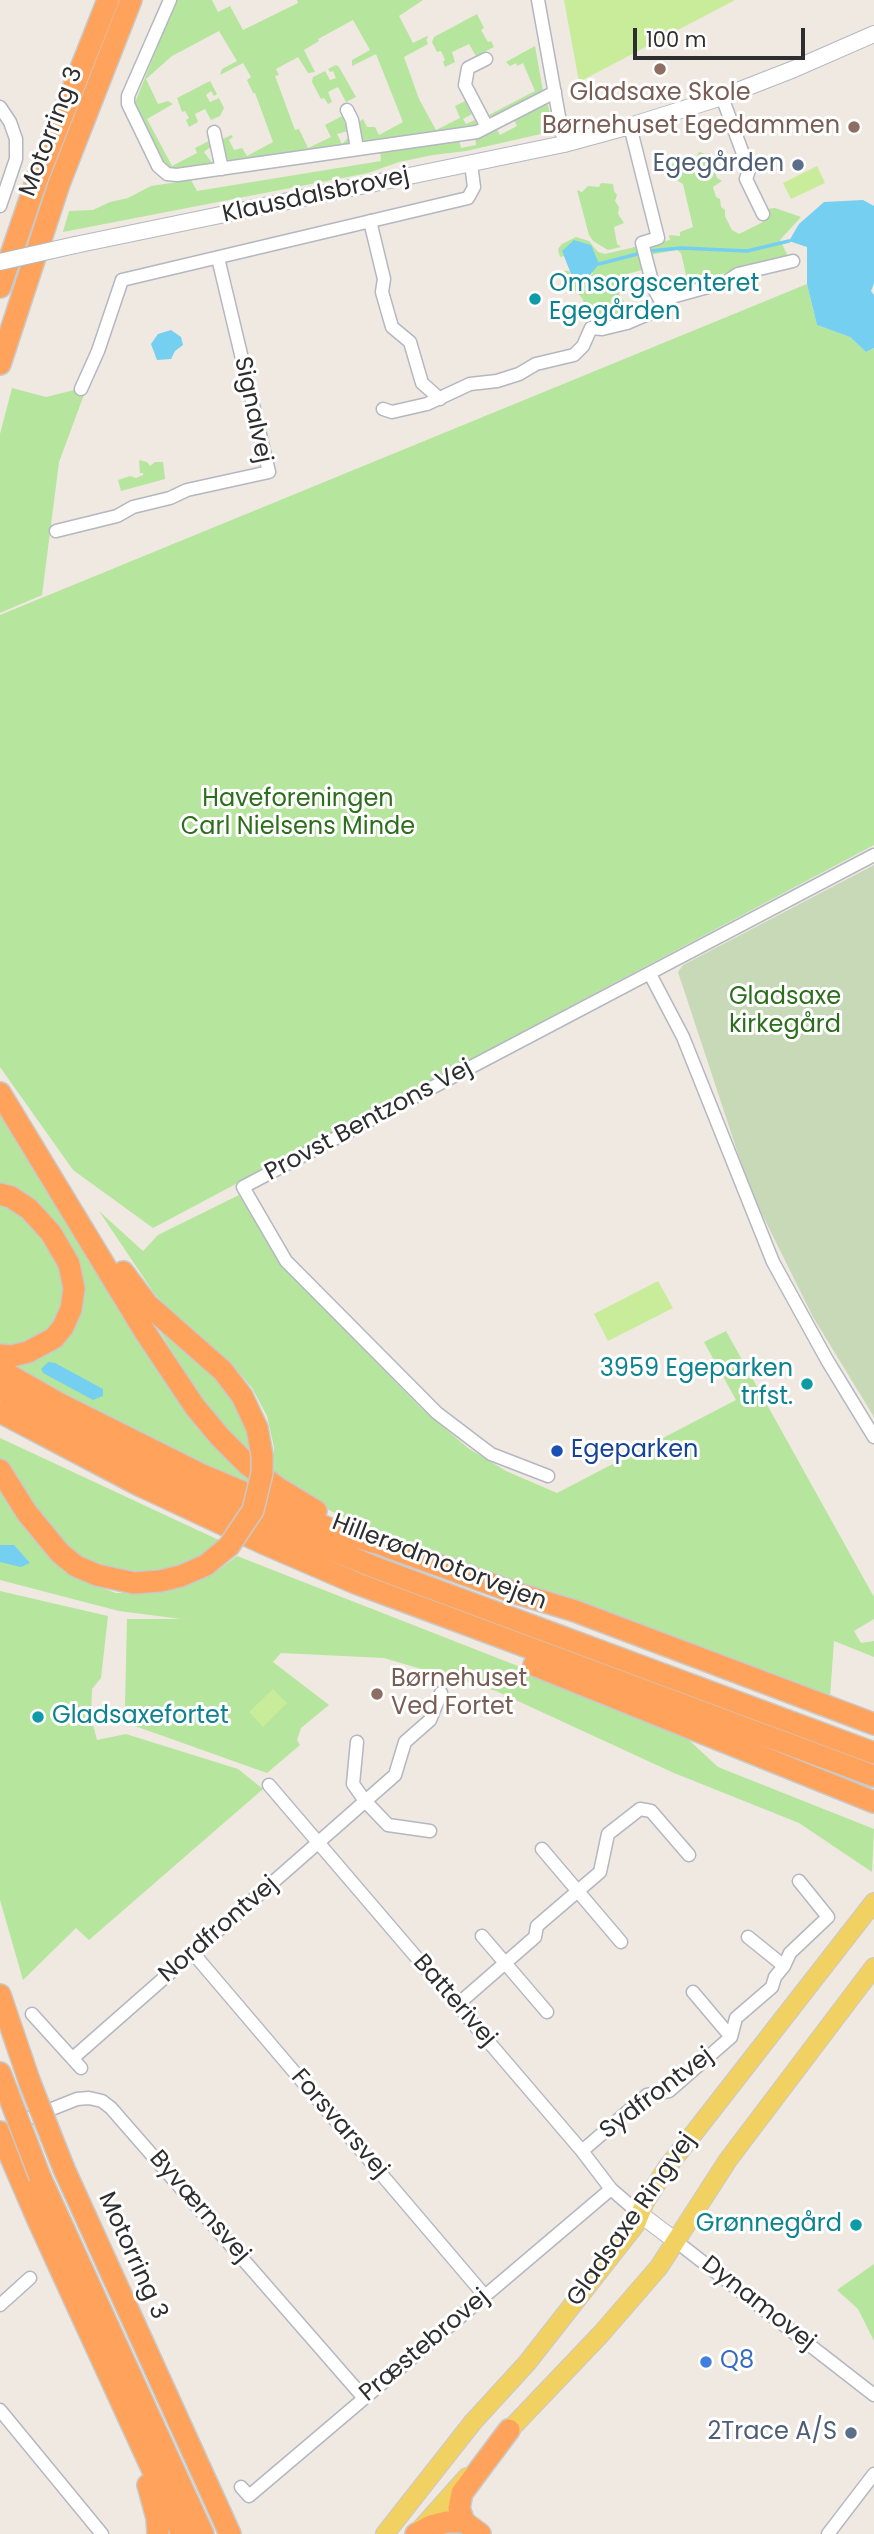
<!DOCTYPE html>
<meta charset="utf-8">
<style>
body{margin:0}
#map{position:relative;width:874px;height:2534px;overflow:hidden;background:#efe9e1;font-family:Poppins,sans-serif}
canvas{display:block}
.scale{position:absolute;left:633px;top:28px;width:172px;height:32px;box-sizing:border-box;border:4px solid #2e2e2e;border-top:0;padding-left:9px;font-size:21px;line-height:24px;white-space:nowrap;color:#2e2e2e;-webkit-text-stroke:5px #fff;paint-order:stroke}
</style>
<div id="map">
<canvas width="874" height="2534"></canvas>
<div class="scale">100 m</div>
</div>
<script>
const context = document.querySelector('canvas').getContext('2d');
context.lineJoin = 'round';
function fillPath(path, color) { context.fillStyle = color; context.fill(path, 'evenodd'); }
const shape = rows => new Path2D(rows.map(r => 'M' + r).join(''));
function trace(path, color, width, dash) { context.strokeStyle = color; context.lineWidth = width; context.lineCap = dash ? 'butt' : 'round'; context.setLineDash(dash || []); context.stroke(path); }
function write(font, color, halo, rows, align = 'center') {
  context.font = font + ' Poppins,sans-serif'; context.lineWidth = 6; context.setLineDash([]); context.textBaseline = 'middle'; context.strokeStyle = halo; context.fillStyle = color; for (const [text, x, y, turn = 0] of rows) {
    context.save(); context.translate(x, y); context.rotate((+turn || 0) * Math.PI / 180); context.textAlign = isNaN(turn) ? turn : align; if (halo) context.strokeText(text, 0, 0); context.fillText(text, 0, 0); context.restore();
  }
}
const green = shape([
 [176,0,212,0,218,12,230,6,243,30,298,3,297,0,423,0,399,16,413,43,427,36,428,38,426,39,428,44,404,57,419,99,436,130,460,118,455,106,465,101,472,114,463,119,466,124,475,120,478,125,365,142,360,138,357,123,363,119,367,127,375,127,379,135,403,122,376,54,352,66,352,60,370,50,353,20,318,39,319,41,304,50,315,72,308,73,298,57,276,69,279,75,275,76,295,130,299,129,308,148,331,137,325,125,342,116,348,131,337,134,342,144,348,138,351,139,348,145,230,161,226,158,223,139,231,135,233,137,229,140,234,150,242,148,247,156,273,142,255,93,253,93,247,80,251,77,243,63,220,75,222,69,237,61,219,31,172,56,146,79,158,104,168,101,173,104,147,119,172,166,197,153,195,148,211,140,214,149,212,150,209,148,204,152,213,164,168,169,162,163,134,105],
 [477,14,484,28,481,30,488,42,491,41,494,47,476,56,469,44,452,52,455,62,445,67,443,62,445,60,441,51,437,52,432,42,434,37],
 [535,46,543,91,493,118,489,115,535,91,523,63,517,66,516,63,510,66,506,62],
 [336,65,339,67,356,97,346,102,338,87,328,92,332,102,328,104,324,98,321,99,312,82,313,77,325,71,330,80,336,78,333,71,330,72,328,69],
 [210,81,217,94,214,96,211,91,206,95,210,102,219,98,224,108,220,116,211,120,205,109,195,114,198,122,189,127,186,120,189,118,185,111,182,112,177,98],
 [544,104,548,105,554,131,466,151,433,155,399,162,368,173,63,232,69,211,93,210,110,202,128,198,151,186,191,180,197,191,381,161,380,151,459,140,461,148,476,145,475,137,496,128,500,135,517,126,513,118],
 [699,152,709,155,710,162,715,166,714,170,717,178,722,181,713,187,716,197,720,199,721,207,725,210,725,216,732,230,739,234,763,222,760,217,767,209,775,208,801,217,780,240,789,258,692,281,693,287,689,288,681,253,677,250,649,255,646,245,670,240,669,235,680,236,680,232,693,227,683,184,675,179,672,164,681,162,683,160,690,161,696,158],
 [601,183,613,184,614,191,617,195,615,201,619,207,618,214,624,223,614,227,617,244,621,247,608,250,593,241,589,235,577,190,582,192,588,186,599,187],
 [576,237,589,241,598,252,605,254,639,246,645,269,620,276,616,281,621,289,619,294,624,301,622,304,624,311,626,314,632,314,633,317,600,322,588,313,582,298,564,279,561,272,563,271,569,271,573,279,585,281,593,273,562,251,564,256,560,257,558,249,562,244],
 [807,284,817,325,850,337,866,352,874,348,874,845,153,1228,73,1170,0,1067,0,615],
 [12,388,46,397,74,390,85,392,59,462,42,595,0,613,0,434],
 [139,460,147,462,150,466,155,462,163,462,165,479,121,491,118,480,130,476,136,478,143,475,143,473,140,473],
 [0,1107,255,1479,253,1491,4,1362,72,1328,76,1262,55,1221,32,1199,0,1182],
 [239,1195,273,1251,301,1285,422,1409,468,1448,506,1471,557,1493,736,1400,704,1342,726,1331,874,1597,874,1619,854,1631,861,1643,874,1641,874,1657,834,1641,830,1697,475,1572,365,1528,309,1500,273,1475,274,1447,267,1416,252,1388,232,1364,176,1318,154,1293,99,1211,143,1251,158,1235],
 [0,1203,21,1210,49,1237,71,1293,62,1317,40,1339,13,1348,0,1347],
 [150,1316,240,1396,257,1461,223,1432],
 [0,1438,223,1542,197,1563,160,1578,84,1568,0,1463],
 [0,1484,42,1549,60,1567,88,1583,116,1593,152,1593,184,1587,216,1572,237,1556,676,1728,718,1767,874,1829,872,1872,799,1823,674,1773,496,1691,384,1658,281,1653,273,1662,329,1705,301,1728,297,1740,300,1745,267,1773,135,1726,125,1707,127,1619,181,1619,119,1611,0,1580],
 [0,1591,108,1616,101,1678,92,1689,91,1717,97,1740,126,1734,238,1769,263,1789,89,1940,76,1928,23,1980,0,1900],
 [874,2264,874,2341,858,2309,837,2290]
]);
const cemetery = shape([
 [874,865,874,1417,813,1317,750,1190,678,972,683,965]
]);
const pitch = shape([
 [564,0,735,0,579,82],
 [817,166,825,183,791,199,783,183],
 [658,1281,673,1308,608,1341,594,1314],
 [273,1689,287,1703,263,1727,249,1712]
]);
const water = shape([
 [863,200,874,206,874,283,871,291,874,295,874,348,866,352,850,337,817,325,807,284,807,247,789,241,799,224,824,202],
 [574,240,591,245,599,264,585,281,573,279,562,251],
 [171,330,181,337,183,345,175,351,171,359,157,360,151,344,158,334],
 [48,1362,55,1363,103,1389,103,1396,93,1400,43,1373,41,1369],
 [0,1545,14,1545,30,1563,21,1567,0,1562]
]);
const stream = shape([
 [649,251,681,248,747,251,789,241],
 [599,264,641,253]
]);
const street = shape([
 [170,0,128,96,128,104,158,166,167,174,177,175,477,132,555,92],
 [538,0,564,144],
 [486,59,468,68,465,85,487,127],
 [722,97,749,170,746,179,763,214],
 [0,107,10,122,16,139,16,159,0,206],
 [347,110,352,120,357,148],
 [630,126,658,238,642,243,654,289,662,303],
 [214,132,222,169],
 [370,221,384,279,382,292,392,327,410,342,422,383,440,399],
 [81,389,98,351,122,280,468,198,474,187,471,164],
 [383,409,392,412,427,404,470,384,497,381,519,374,536,364,574,355,583,346,591,328,602,329,627,323,655,311,668,298,726,282,738,274,793,261],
 [56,531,117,516,133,507,170,498,187,490,269,472,218,258],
 [650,974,683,1037,773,1262,827,1360,874,1437],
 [548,1476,491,1454,437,1413,286,1261,243,1187,874,855],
 [357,1742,353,1784,365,1801,388,1825,430,1831],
 [269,1785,582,2151,611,2189,640,2214],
 [542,1849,621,1942],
 [482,1936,547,2012],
 [748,1937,784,1966],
 [193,1953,485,2296],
 [693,1992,731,2037],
 [457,2005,535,1937,537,1926,600,1872,608,1834,640,1809,651,1811,689,1855],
 [32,2014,81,2068],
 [73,2058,395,1775,405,1742,430,1720,441,1693],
 [14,2124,77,2099,89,2098,102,2101,111,2108,364,2398],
 [582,2151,647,2095,669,2091,731,2037,736,2018,772,1987,775,1977,784,1966,790,1953,828,1917,799,1881],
 [677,2242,874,2395],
 [0,2305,30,2278],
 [0,2410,102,2534],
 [241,2487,249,2496,611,2189],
 [828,2534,874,2474]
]);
const secondary = shape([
 [75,245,564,144,630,126,722,97,794,69,874,34],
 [640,2214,677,2242]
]);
const primary = shape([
 [499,2441,601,2334,659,2267,728,2160,874,1967],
 [418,2532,467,2477],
 [385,2534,473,2422,527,2363,625,2238,636,2224,645,2202,666,2169,874,1902]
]);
const highway = shape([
 [0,287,36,182,108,0],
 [0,364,59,184,131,0],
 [0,1093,145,1332,195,1407,220,1437,248,1465,278,1488,316,1511],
 [0,1194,11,1197,29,1209,51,1233,69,1264,74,1289,71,1309,63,1327,54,1338,28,1352,12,1356,0,1355],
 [123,1272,148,1305,223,1371,242,1396,257,1428],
 [0,1370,60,1404,200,1474,337,1532,380,1544,516,1593,575,1611,874,1724],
 [0,1389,153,1469,270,1524,374,1567,874,1753],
 [0,1412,141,1486,263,1543,358,1584,874,1776],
 [0,1470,27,1513,60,1553,76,1566,97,1575,134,1583,160,1581,181,1576,206,1565],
 [534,1665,874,1802],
 [0,1995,30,2083],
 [0,2073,7,2091],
 [0,2132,38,2220,182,2534],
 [64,2169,230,2534],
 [40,2177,203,2534],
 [148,2485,157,2518,158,2534],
 [416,2534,431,2526,447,2522,464,2522],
 [480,2534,464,2522,459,2508,462,2493,509,2430]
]);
const secondaryBridge = shape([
 [0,262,75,245]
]);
const highwayBridge = shape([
 [206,1565,229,1546,253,1510,262,1473,262,1455,257,1428],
 [30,2083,64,2169],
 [7,2091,40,2177]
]);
const markers = [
 [660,69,7,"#8d6e63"],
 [854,127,7,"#8d6e63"],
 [798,165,7,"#5c6f8a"],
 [535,299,7,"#0f9aa8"],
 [807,1384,7,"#0f9aa8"],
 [557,1451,7,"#1a4fb4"],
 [377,1694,7,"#8d6e63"],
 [38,1717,7,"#0f9aa8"],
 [856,2225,7,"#0f9aa8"],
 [706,2362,7,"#3f7fe0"],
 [851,2433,7,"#5c6f8a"]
];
const educationNames = [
 ["Gladsaxe Skole",660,94],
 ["Børnehuset Egedammen",840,127,"right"],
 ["Børnehuset",391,1680,"left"],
 ["Ved Fortet",391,1708,"left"]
];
const streetNames = [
 ["Motorring 3",52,132,-69],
 ["Klausdalsbrovej",316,196,-12],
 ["Signalvej",252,410,78],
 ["Provst Bentzons Vej",369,1121,-28],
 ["Hillerødmotorvejen",439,1563,21],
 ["Nordfrontvej",219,1930,-41],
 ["Batterivej",454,2001,49],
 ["Sydfrontvej",657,2094,-37],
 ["Forsvarsvej",339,2124,49],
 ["Byværnsvej",199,2207,49],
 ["Gladsaxe Ringvej",632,2220,-55],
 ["Motorring 3",132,2256,66],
 ["Dynamovej",758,2304,38],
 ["Præstebrovej",425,2346,-40]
];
const serviceNames = [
 ["Egegården",784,165],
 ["2Trace A/S",837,2433]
];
const cultureNames = [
 ["Omsorgscenteret",549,285],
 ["Egegården",549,313],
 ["3959 Egeparken",793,1370,"right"],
 ["trfst.",793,1398,"right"],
 ["Gladsaxefortet",52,1717],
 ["Grønnegård",842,2225,"right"]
];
const parkNames = [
 ["Haveforeningen",298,800],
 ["Carl Nielsens Minde",298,828],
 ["Gladsaxe",785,998],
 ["kirkegård",785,1026]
];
const transitNames = [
 ["Egeparken",571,1451]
];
const shopNames = [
 ["Q8",720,2362]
];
fillPath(green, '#b6e59e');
fillPath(cemetery, '#c8d9b8');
fillPath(pitch, '#c9ec9a');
fillPath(water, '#75cff0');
trace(stream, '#75cff0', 3.5);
trace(street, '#b4b7c1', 15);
trace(secondary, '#b4b7c1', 18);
trace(primary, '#c9c9c9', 20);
trace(highway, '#c9c9c9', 24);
trace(street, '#fff', 12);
trace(secondary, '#fff', 16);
trace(primary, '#f2d163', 18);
trace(highway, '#ffa35c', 21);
trace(secondaryBridge, '#b4b7c1', 18, []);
trace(highwayBridge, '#c9c9c9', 24, []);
trace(secondaryBridge, '#fff', 16);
trace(highwayBridge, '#ffa35c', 21);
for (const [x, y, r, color] of markers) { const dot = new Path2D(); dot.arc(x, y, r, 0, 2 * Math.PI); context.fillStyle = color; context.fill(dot); trace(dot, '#fff', 2.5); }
write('24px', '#785e54', '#fff', educationNames);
write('24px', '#2e2e2e', '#fff', streetNames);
write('24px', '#4e5e75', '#fff', serviceNames, 'right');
write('24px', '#0d838f', '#fff', cultureNames, 'left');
write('24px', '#2c6e1b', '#fff', parkNames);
write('24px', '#164399', '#fff', transitNames, 'left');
write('24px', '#366cbe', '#fff', shopNames, 'left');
</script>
